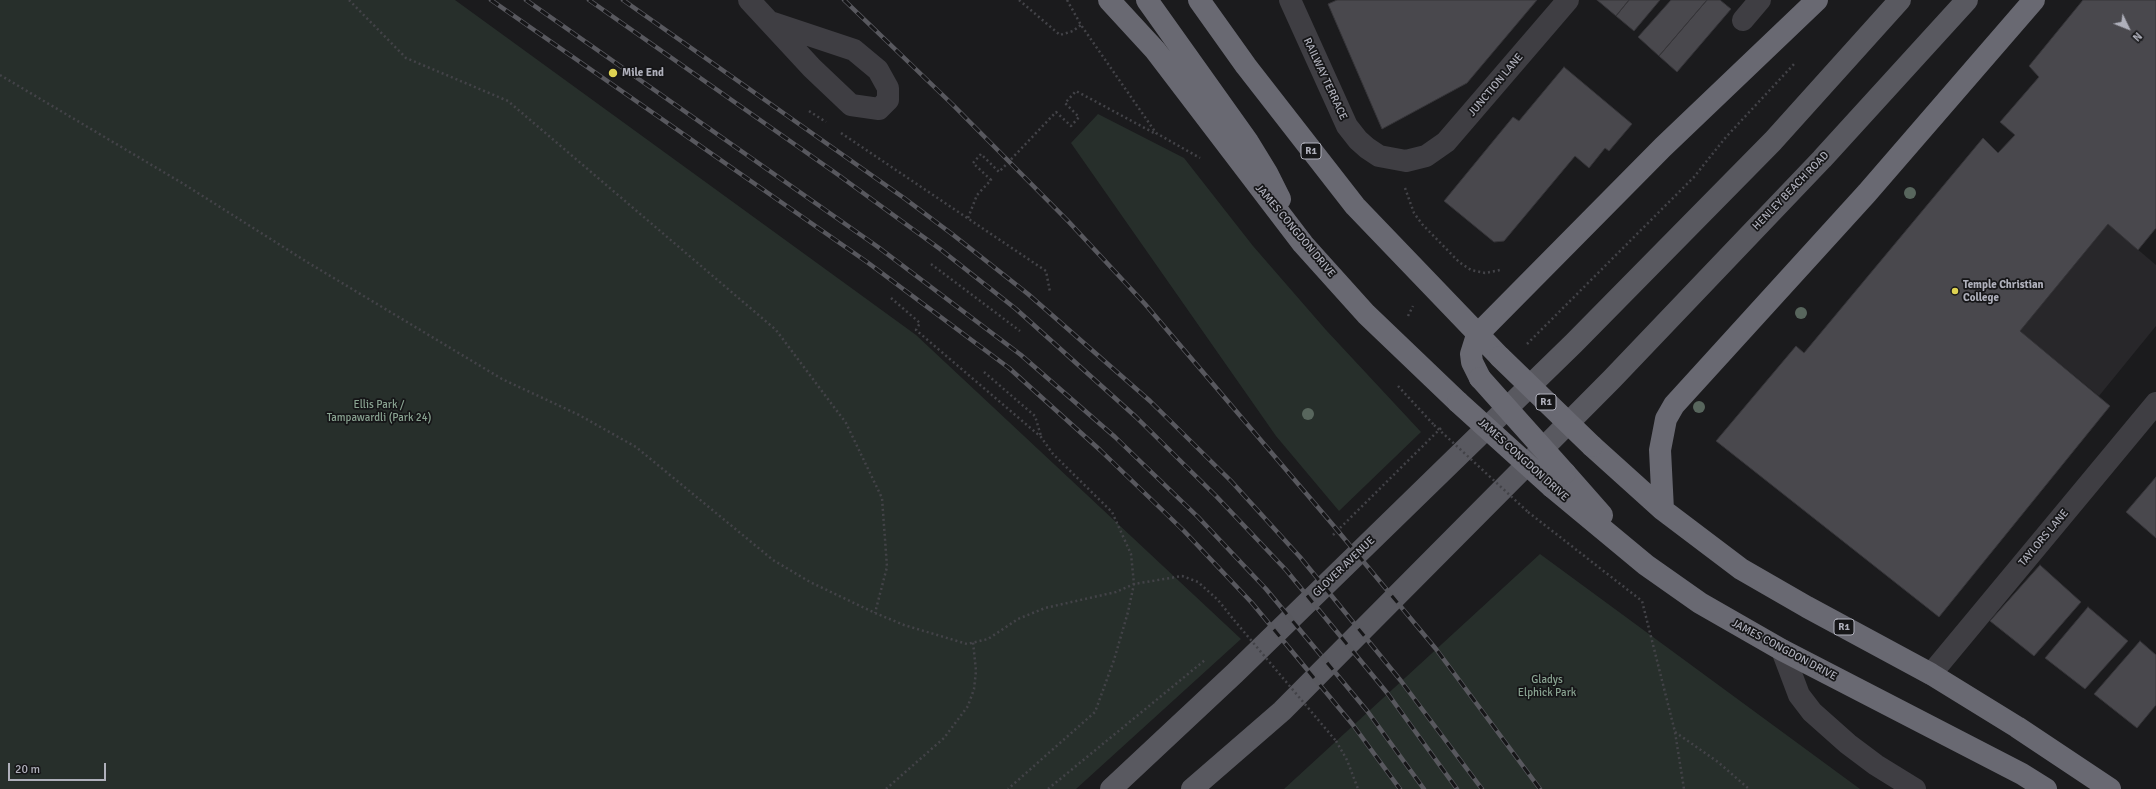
<!DOCTYPE html>
<style>
body{margin:0}
#map{position:relative;width:2156px;height:789px;overflow:hidden;background:#1b1b1d;font-family:Signika,sans-serif}
canvas{display:block}
.north{position:absolute;left:2108px;top:8px;width:40px;height:40px;-webkit-text-stroke:3px #161618;paint-order:stroke;rotate:133deg;font-size:11px;font-weight:700;line-height:16px;text-align:center;color:#afb0bb}
.north::after{content:'';display:block;margin:auto;width:14px;height:18px;background:#afb0bb;clip-path:polygon(50% 0,100% 100%,50% 72%,0 100%)}
.scale{position:absolute;left:8px;top:763px;width:98px;height:18px;box-sizing:border-box;border:2px solid #afb0bb;border-top:0;padding-left:5px;font-size:12px;line-height:14px;white-space:nowrap;color:#afb0bb;-webkit-text-stroke:3px #161618;paint-order:stroke}
</style>
<div id="map">
<canvas width="2156" height="789"></canvas>
<div class="north">N</div>
<div class="scale">20 m</div>
</div>
<script>
const context = document.querySelector('canvas').getContext('2d');
context.lineJoin = 'round';
function fillPath(path, color) { context.fillStyle = color; context.fill(path, 'evenodd'); }
const shape = rows => new Path2D(rows.map(r => 'M' + r).join(''));
function trace(path, color, width, dash) { context.strokeStyle = color; context.lineWidth = width; context.lineCap = dash ? 'butt' : 'round'; context.setLineDash(dash || []); context.stroke(path); }
function write(font, color, halo, rows, align = 'center') {
  context.font = font + ' Signika,sans-serif'; context.lineWidth = 3.5; context.setLineDash([]); context.textBaseline = 'middle'; context.strokeStyle = halo; context.fillStyle = color; for (const [text, x, y, turn = 0] of rows) {
    context.save(); context.translate(x, y); context.rotate((+turn || 0) * Math.PI / 180); context.textAlign = isNaN(turn) ? turn : align; if (halo) context.strokeText(text, 0, 0); context.fillText(text, 0, 0); context.restore();
  }
}
const built = shape([
 [2108,224,2156,265,2156,326,2099,396,2020,331]
]);
const green = shape([
 [0,0,455,0,916,335,1241,639,1076,789,0,789],
 [1098,114,1184,158,1253,246,1326,330,1421,432,1339,511,1276,436,1071,143],
 [1540,554,1860,789,1284,789]
]);
const building = shape([
 [1337,0,1537,0,1467,83,1382,129,1328,4,1337,0],
 [1597,0,1629,0,1616,16,1597,0],
 [1629,0,1660,0,1634,31,1616,16,1629,0],
 [1671,0,1707,0,1659,56,1638,37,1671,0],
 [1707,0,1720,0,1731,9,1677,72,1659,56,1707,0],
 [2083,0,2156,0,2156,228,2138,250,2108,224,2020,331,2110,406,1939,617,1716,441,1796,346,1804,353,1983,138,1998,153,2015,135,2000,122,2039,77,2029,66,2083,0],
 [1564,67,1632,124,1609,151,1605,148,1589,168,1575,156,1504,241,1494,242,1444,201,1513,117,1519,121,1564,67],
 [2156,477,2156,538,2126,512,2156,477],
 [2040,565,2081,602,2034,656,1990,621,2040,565],
 [2088,607,2128,641,2085,689,2045,658,2088,607],
 [2140,641,2156,655,2156,705,2137,728,2094,694,2140,641]
]);
const path = shape([
 [349,0,406,58,508,101,776,330,846,423,882,498,887,567,875,613],
 [1019,0,1060,35,1073,31,1081,25],
 [1067,0,1081,25,1156,133,1200,158],
 [0,75,182,183,307,262,502,379,579,415,636,447,773,560,810,582,875,613,904,625,967,644,988,639,1018,619,1045,608,1116,592,1134,584,1182,576,1198,582,1218,600,1234,620],
 [809,111,826,122],
 [841,133,1046,271,1050,292],
 [1405,188,1414,213,1422,224,1459,262,1471,270,1485,273,1500,270],
 [968,218,977,195,991,180,973,163,981,154,999,172,1056,112,1071,126,1079,117,1065,103,1076,91,1154,133],
 [931,264,1020,331],
 [891,298,920,323,916,330,1041,437,1053,454,1112,512,1131,554,1134,584,1128,612,1114,660,1095,712,1008,789],
 [1408,316,1413,306],
 [1527,344,1694,177,1726,137,1795,63],
 [984,372,1035,416,1041,436],
 [1398,386,1434,425],
 [1528,512,1642,601,1675,732,1684,789],
 [1333,535,1443,426],
 [1675,732,1718,762,1749,789],
 [1336,741,1347,760,1358,789],
 [886,789,944,738,968,706,974,689,976,671,973,642],
 [1048,789,1205,660]
]);
const minor = shape([
 [749,0,812,68,851,105,879,109,888,100,888,88,878,70,854,50,770,22],
 [1290,0,1347,126,1358,140,1367,148,1379,156,1406,161,1426,156,1446,142,1568,0],
 [1743,20,1760,0],
 [1782,650,1799,695,1812,712,1848,744,1876,765,1915,789],
 [1931,674,2156,403]
]);
const major = shape([
 [1111,789,1235,673,1574,343,1773,141,1900,0],
 [1192,789,1282,711,1612,379,1822,159,1967,0]
]);
const highway = shape([
 [1109,0,1155,50,1303,244,1366,314,1458,402],
 [1147,0,1248,142,1267,173,1280,199],
 [1199,0,1246,66,1355,206,1500,357],
 [1480,378,1472,362,1471,354,1477,335,1663,147,1817,0],
 [1592,446,1663,510,1741,569,1807,607,1931,674,2017,727,2110,789],
 [1565,473,1602,515],
 [1552,487,1646,565,1700,603,1782,650,2022,774,2046,789],
 [1663,510,1660,450,1666,419,1674,405,1867,193,2034,0]
]);
const rail = shape([
 [491,0,867,262,1009,368,1100,450,1184,531,1252,603,1353,725,1400,789],
 [526,0,878,247,1021,355,1115,437,1198,517,1266,589,1368,712,1424,789],
 [589,0,837,174,940,249,1016,309,1136,417,1216,496,1286,570,1388,694,1457,789],
 [623,0,904,198,952,234,1028,294,1150,401,1231,481,1300,557,1401,681,1482,789],
 [844,0,953,105,1068,221,1145,304,1333,525,1436,649,1540,789]
]);
const pathBridge = shape([
 [1434,425,1528,512],
 [1234,620,1336,741]
]);
const highwayBridge = shape([
 [1500,357,1592,446],
 [1480,378,1565,473],
 [1458,402,1552,487]
]);
const trees = [
 [1910,193],
 [1801,313],
 [1699,407],
 [1308,414]
];
const markers = [
 [613,73,5,"#ded252"],
 [1955,291,4,"#ded252"]
];
const shields = [
 [1311,151,20],
 [1546,402,20],
 [1844,627,20]
];
const shieldNames = [
 ["R1",1311,151],
 ["R1",1546,402],
 ["R1",1844,627]
];
const poiNames = [
 ["Mile End",622,73],
 ["Temple Christian",1963,285],
 ["College",1963,298]
];
const streetNames = [
 ["RAILWAY TERRACE",1325,79,65],
 ["JUNCTION LANE",1496,85,-50],
 ["HENLEY BEACH ROAD",1791,191,-46],
 ["JAMES CONGDON DRIVE",1295,231,50],
 ["JAMES CONGDON DRIVE",1523,460,42],
 ["TAYLORS LANE",2044,538,-50],
 ["GLOVER AVENUE",1344,567,-44],
 ["JAMES CONGDON DRIVE",1784,650,28]
];
const parkNames = [
 ["Ellis Park /",379,405],
 ["Tampawardli (Park 24)",379,418],
 ["Gladys",1547,680],
 ["Elphick Park",1547,693]
];
fillPath(built, '#28272a');
fillPath(green, '#272f2b');
fillPath(building, '#49484d');
trace(building, '#363539', 1);
trace(path, '#434348', 2.5, [2, 3]);
trace(minor, '#3f3e43', 22);
trace(major, '#595960', 22);
trace(highway, '#696972', 22);
trace(rail, '#58585e', 4.5);
trace(rail, '#161618', 3, [9]);
trace(pathBridge, '#434348', 2.5, [2, 3]);
trace(highwayBridge, '#696972', 22);
context.fillStyle = '#58665d';
for (const [x, y] of trees) { context.beginPath(); context.arc(x, y, 6, 0, 2 * Math.PI); context.fill(); }
for (const [x, y, r, color] of markers) { const dot = new Path2D(); dot.arc(x, y, r, 0, 2 * Math.PI); context.fillStyle = color; context.fill(dot); trace(dot, '#161618', 1.5); }
for (const [x, y, w] of shields) { const box = new Path2D(); box.roundRect(x - w / 2, y - 8, w, 16, 3); context.fillStyle = '#161618'; context.fill(box); trace(box, '#afb0bb', 1); }
write('bold 10px', '#afb0bb', null, shieldNames);
write('bold 11px', '#afb0bb', '#161618', poiNames, 'left');
write('11px', '#afb0bb', '#161618', streetNames);
write('11px', '#89a391', '#161618', parkNames);
</script>
